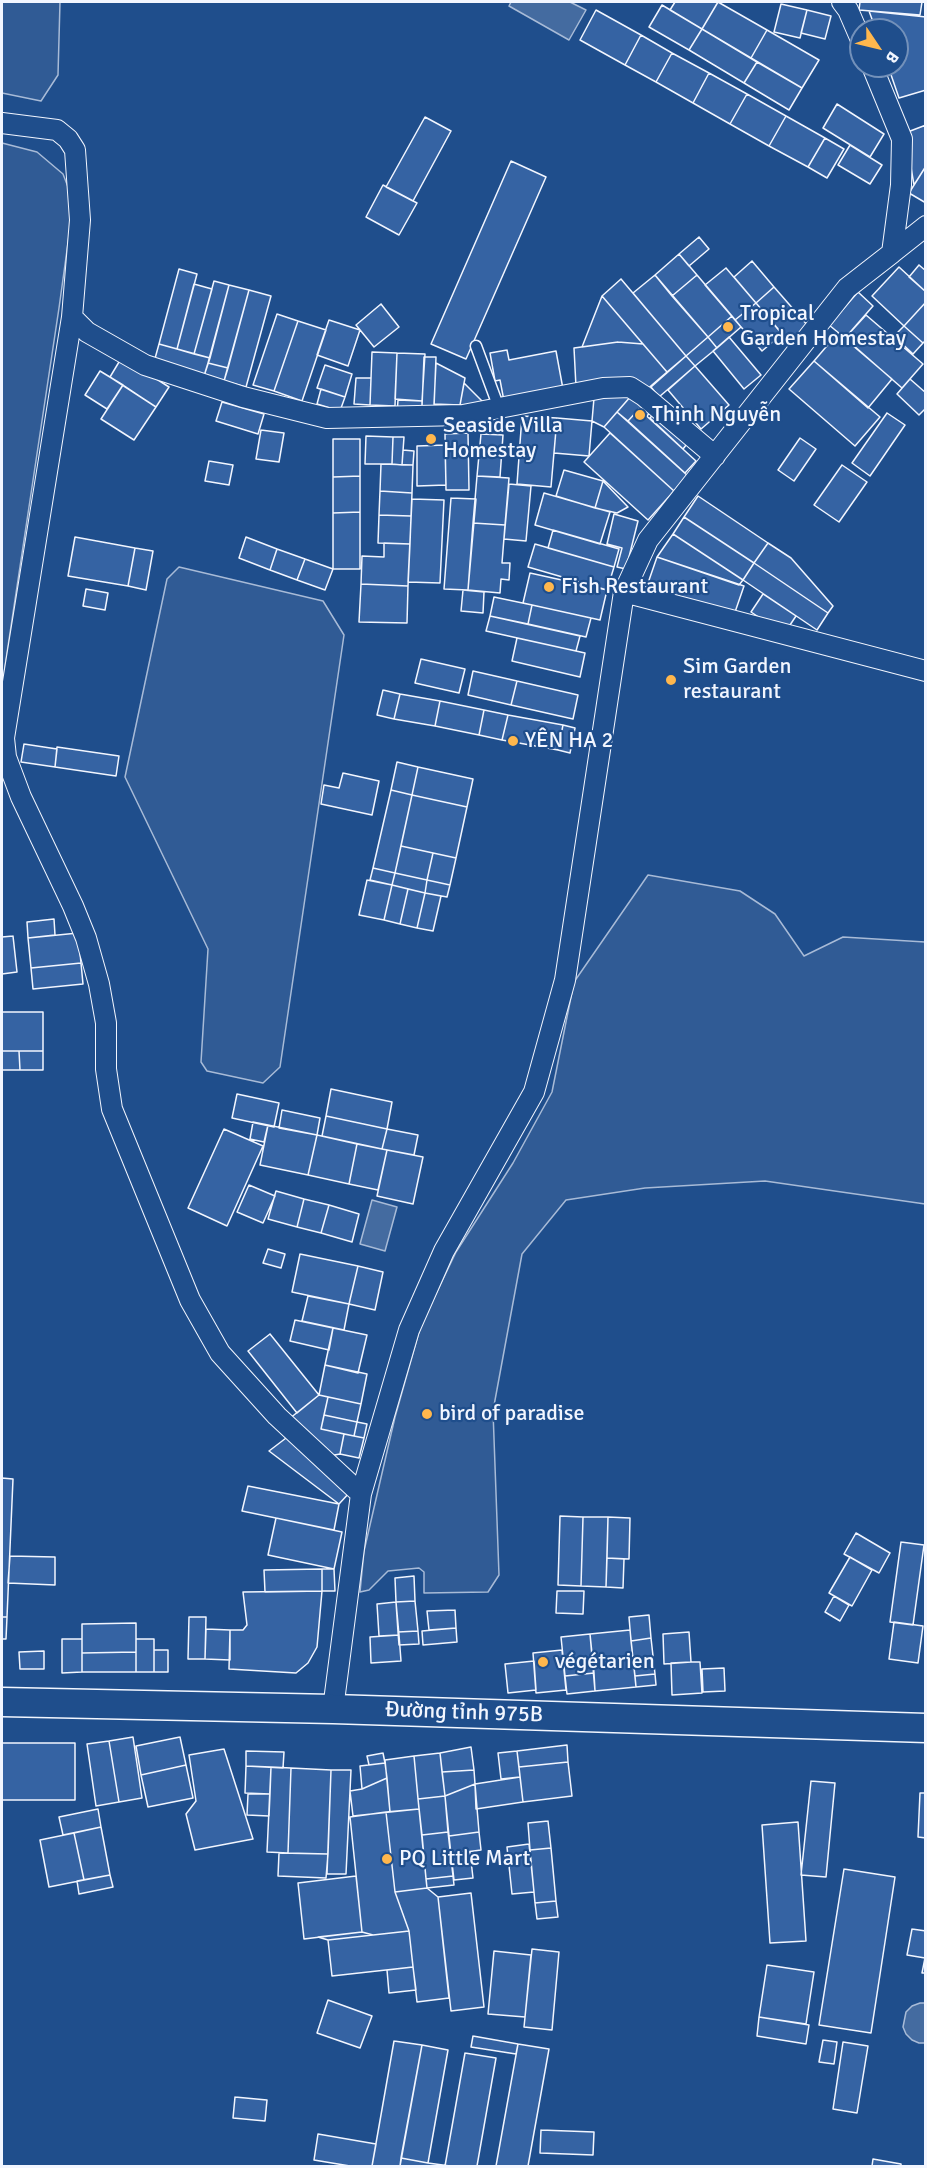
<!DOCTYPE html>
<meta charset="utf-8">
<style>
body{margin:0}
#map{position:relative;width:927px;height:2168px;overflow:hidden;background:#1f4e8c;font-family:Signika,sans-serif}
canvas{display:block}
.frame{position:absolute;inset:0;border:3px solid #f2f6ff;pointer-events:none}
.north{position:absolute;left:849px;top:18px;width:60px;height:60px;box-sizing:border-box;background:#1f4e8c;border:2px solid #7391ba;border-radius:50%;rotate:125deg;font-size:16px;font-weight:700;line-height:24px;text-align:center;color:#f2f6ff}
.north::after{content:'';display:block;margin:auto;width:21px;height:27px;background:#ffb74d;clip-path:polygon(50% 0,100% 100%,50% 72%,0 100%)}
</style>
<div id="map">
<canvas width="927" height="2168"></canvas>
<div class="frame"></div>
<div class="north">B</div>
</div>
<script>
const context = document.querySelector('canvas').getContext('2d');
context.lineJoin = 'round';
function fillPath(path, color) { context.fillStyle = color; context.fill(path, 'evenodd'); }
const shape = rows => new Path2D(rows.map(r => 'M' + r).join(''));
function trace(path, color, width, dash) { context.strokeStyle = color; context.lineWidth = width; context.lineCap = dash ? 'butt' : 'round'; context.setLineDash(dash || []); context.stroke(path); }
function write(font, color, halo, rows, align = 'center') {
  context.font = font + ' Signika,sans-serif'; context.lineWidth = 4.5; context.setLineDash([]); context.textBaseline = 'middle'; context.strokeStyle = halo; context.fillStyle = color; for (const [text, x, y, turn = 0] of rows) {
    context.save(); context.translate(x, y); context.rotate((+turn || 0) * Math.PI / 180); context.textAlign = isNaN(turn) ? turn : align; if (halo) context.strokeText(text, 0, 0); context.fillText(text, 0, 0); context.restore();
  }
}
const built = shape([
 [2,2,60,2,58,75,41,101,2,93,2,2],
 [2,143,37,152,63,174,70,192,72,214,59,308,2,686,2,143],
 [179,567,323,601,344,635,280,1067,263,1083,207,1071,201,1062,208,949,125,777,167,579,179,567],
 [648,875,740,891,775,914,804,956,843,937,925,942,925,1204,765,1181,645,1188,566,1200,522,1254,493,1411,499,1575,488,1592,424,1593,424,1572,419,1568,388,1571,369,1590,360,1592,364,1551,395,1417,421,1325,456,1252,513,1163,552,1092,574,982,648,875]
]);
const water = shape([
 [511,2,570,2,586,10,569,40,509,6,511,2],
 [372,1200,397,1207,385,1251,360,1244,372,1200],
 [920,2003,925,2003,925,2043,919,2043,912,2040,906,2034,903,2027,906,2012,912,2006,920,2003]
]);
const building = shape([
 [675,2,718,2,702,29,670,10,675,2],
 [718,2,767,30,751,58,702,29,718,2],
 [860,2,922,2,920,15,859,10,860,2],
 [781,4,807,10,800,38,774,32,781,4],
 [662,5,702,29,689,50,649,27,662,5],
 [596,10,641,35,625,65,580,40,596,10],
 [807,10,831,16,825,39,801,33,807,10],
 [869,11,926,17,926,90,899,98,888,66,897,66,897,30,876,30,869,11],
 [702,29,757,62,744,83,689,50,702,29],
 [767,30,819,60,802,88,751,58,767,30],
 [641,35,672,53,656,82,625,65,641,35],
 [672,53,709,73,693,103,656,82,672,53],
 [757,62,802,88,789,110,744,83,757,62],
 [709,73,747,94,730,124,693,103,709,73],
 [747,94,786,116,769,146,730,124,747,94],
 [837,104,884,134,870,157,823,128,837,104],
 [786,116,825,138,808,167,769,146,786,116],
 [425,117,451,131,413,201,386,187,425,117],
 [926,125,926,166,914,185,905,133,926,125],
 [825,138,844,149,827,178,808,167,825,138],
 [850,145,882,165,870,184,838,165,850,145],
 [511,161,546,177,466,359,431,344,511,161],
 [926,166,926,203,909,193,926,166],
 [383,185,417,203,399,235,366,217,383,185],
 [699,237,709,249,689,266,679,254,699,237],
 [679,254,697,275,672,296,655,275,679,254],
 [752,261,774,287,756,303,734,277,752,261],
 [919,265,926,271,926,292,909,277,919,265],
 [899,267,926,292,926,302,904,326,872,296,899,267],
 [726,268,756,303,735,320,705,285,726,268],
 [179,269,197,274,177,349,159,344,179,269],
 [655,275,708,337,686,356,633,293,655,275],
 [697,275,732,316,708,337,672,296,697,275],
 [621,279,686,356,667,372,602,296,621,279],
 [214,281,229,285,210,358,194,354,214,281],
 [194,284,212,289,194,354,177,349,194,284],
 [229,285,249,290,228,368,208,363,229,285],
 [774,287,809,327,790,343,756,303,774,287],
 [249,290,271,296,246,387,224,381,249,290],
 [858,292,873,306,845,338,829,325,858,292],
 [602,296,643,344,618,342,582,347,602,296],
 [926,302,926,340,923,343,904,326,926,302],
 [756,303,782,334,762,351,735,320,756,303],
 [381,304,399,327,374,347,356,325,381,304],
 [277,314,298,321,274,391,253,385,277,314],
 [866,315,923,364,902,388,845,338,866,315],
 [732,316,741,327,717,348,708,337,732,316],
 [329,320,360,330,348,366,317,355,329,320],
 [298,321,326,330,302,401,274,391,298,321],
 [904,326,923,343,913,354,894,336,904,326],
 [838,333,892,379,868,408,814,361,838,333],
 [708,337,717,348,695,366,686,356,708,337],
 [729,337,761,375,744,389,713,351,729,337],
 [618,342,643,344,667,372,645,391,576,387,574,348,618,342],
 [159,344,210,358,204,376,154,362,159,344],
 [507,350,509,360,556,351,563,389,504,401,500,380,495,381,490,353,507,350],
 [372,352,397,353,395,406,370,405,372,352],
 [397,353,425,354,422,401,395,399,397,353],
 [686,356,695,366,659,397,651,387,686,356],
 [122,357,169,387,156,407,110,377,122,357],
 [424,357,436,357,434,408,422,407,424,357],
 [814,361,880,417,855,446,789,389,814,361],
 [208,363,228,368,224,381,204,376,208,363],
 [436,363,465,378,460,405,434,404,436,363],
 [325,365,352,374,345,397,317,388,325,365],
 [695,366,729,405,701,429,668,390,695,366],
 [100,371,123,385,107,409,85,395,100,371],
 [356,378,371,378,370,405,354,404,356,378],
 [910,379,926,393,926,408,919,415,897,394,910,379],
 [464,383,486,405,460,405,464,383],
 [123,385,156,407,134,440,101,419,123,385],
 [321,389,345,397,340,411,317,404,321,389],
 [631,396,604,427,592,421,594,398,631,396],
 [631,396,654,408,647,416,639,409,628,421,617,412,631,396],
 [398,400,422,401,422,415,397,414,398,400],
 [222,402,264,414,258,434,216,421,222,402],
 [639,409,696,461,685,473,628,421,639,409],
 [657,410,690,440,683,449,650,418,657,410],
 [617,412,688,476,674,491,604,427,617,412],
 [887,413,905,425,870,476,852,463,887,413],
 [522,416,557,418,551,487,517,484,522,416],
 [557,418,592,421,589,456,554,453,557,418],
 [261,430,284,433,279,462,256,459,261,430],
 [468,433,469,490,446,490,445,434,468,433],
 [610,433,674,491,648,520,584,462,610,433],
 [481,434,503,435,500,477,477,476,481,434],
 [366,436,393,437,392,464,365,464,366,436],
 [393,437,404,437,402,465,392,464,393,437],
 [800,438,816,449,794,481,778,470,800,438],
 [333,439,360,439,360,476,333,477,333,439],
 [445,445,446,485,417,486,417,446,445,445],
 [403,450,414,451,413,465,402,465,403,450],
 [209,461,233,465,229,485,205,481,209,461],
 [381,464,413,465,412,493,380,491,381,464],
 [842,465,867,482,839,522,814,505,842,465],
 [564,470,603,481,595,508,556,496,564,470],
 [360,476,360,512,333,513,333,477,360,476],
 [477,476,509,478,505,525,473,523,477,476],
 [603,481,628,507,617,513,595,508,603,481],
 [509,484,531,486,526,541,504,539,509,484],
 [380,491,412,493,411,516,379,515,380,491],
 [544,493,610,512,600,544,535,525,544,493],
 [698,496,768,543,754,563,684,517,698,496],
 [451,498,476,499,468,590,444,589,451,498],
 [412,499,444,500,440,583,408,582,412,499],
 [360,512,360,569,333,569,333,513,360,512],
 [614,514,638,521,626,569,617,567,622,548,607,544,614,514],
 [379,515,411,516,410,544,378,543,379,515],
 [684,517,754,563,743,580,673,534,684,517],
 [473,523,505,525,502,563,510,563,509,580,501,579,500,593,468,590,473,523],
 [553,530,619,549,614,567,548,548,553,530],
 [673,534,743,580,739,585,657,557,673,534],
 [75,537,135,548,128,586,68,576,75,537],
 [246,537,277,549,270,570,239,558,246,537],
 [384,543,410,544,408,586,361,584,362,556,384,557,384,543],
 [768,543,791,558,833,606,828,613,754,563,768,543],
 [535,544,614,567,607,590,528,567,535,544],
 [135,548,153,551,146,590,128,586,135,548],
 [277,549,305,559,297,580,270,570,277,549],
 [657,557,744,586,734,615,647,586,657,557],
 [305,559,333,569,325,590,297,580,305,559],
 [754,563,828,613,817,630,743,580,754,563],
 [530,573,607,590,600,620,523,603,530,573],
 [361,584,408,586,407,623,359,622,361,584],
 [86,589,108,593,105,610,83,606,86,589],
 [463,590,484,592,483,613,461,611,463,590],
 [763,594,796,616,784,634,751,612,763,594],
 [494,597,532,605,528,624,490,616,494,597],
 [532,605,591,618,586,637,528,624,532,605],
 [490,616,580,636,576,651,486,631,490,616],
 [517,638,585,653,580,677,512,661,517,638],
 [421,659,465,669,459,693,415,683,421,659],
 [473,671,517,681,511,705,468,695,473,671],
 [517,681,578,695,573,719,511,705,517,681],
 [383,690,400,694,394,719,377,715,383,690],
 [400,694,440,701,435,726,394,719,400,694],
 [440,701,484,710,479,735,435,726,440,701],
 [484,710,508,715,502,740,479,735,484,710],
 [508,715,563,725,558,750,502,740,508,715],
 [563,725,575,728,570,753,558,750,563,725],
 [24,744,57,749,55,767,21,762,24,744],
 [57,747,119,756,116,776,55,767,57,747],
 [397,762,418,767,412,795,391,790,397,762],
 [418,767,473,779,467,807,412,795,418,767],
 [343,773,379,781,372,815,321,804,324,785,339,788,343,773],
 [391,790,412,795,395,873,373,868,391,790],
 [412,795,467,807,456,858,401,846,412,795],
 [401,846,433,853,427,880,395,873,401,846],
 [433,853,456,858,450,885,427,880,433,853],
 [373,868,395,873,392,885,370,880,373,868],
 [395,873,427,880,425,893,392,885,395,873],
 [367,880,392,885,384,920,359,915,367,880],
 [427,880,450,885,447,897,425,893,427,880],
 [392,885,408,889,400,924,384,920,392,885],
 [408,889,425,893,417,928,400,924,408,889],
 [425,893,441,896,433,931,417,928,425,893],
 [54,919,55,935,28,938,27,922,54,919],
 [78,933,81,963,31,968,28,938,78,933],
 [13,936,17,972,2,974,2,937,13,936],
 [81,963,83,984,33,989,31,968,81,963],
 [2,1012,43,1012,43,1051,2,1051,2,1012],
 [2,1051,19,1051,20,1070,2,1070,2,1051],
 [19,1051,43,1051,43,1070,20,1070,19,1051],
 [331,1089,392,1102,387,1129,326,1116,331,1089],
 [237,1094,279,1103,274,1127,232,1118,237,1094],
 [282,1110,320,1118,317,1135,279,1128,282,1110],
 [326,1116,387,1129,382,1149,322,1136,326,1116],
 [253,1122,268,1125,264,1142,250,1139,253,1122],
 [268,1125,317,1135,308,1175,260,1165,268,1125],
 [224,1129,263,1146,227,1226,188,1208,224,1129],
 [387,1129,418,1135,414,1155,382,1149,387,1129],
 [317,1135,357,1144,349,1184,308,1175,317,1135],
 [357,1144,387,1150,378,1190,349,1184,357,1144],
 [387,1150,423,1157,413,1204,377,1196,387,1150],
 [249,1185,275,1196,263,1223,237,1212,249,1185],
 [276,1191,304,1199,297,1227,268,1219,276,1191],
 [304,1199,329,1205,321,1233,297,1227,304,1199],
 [329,1205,359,1214,352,1242,321,1233,329,1205],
 [268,1249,285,1254,281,1268,263,1263,268,1249],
 [300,1254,358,1266,349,1304,292,1292,300,1254],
 [358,1266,383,1272,375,1310,349,1304,358,1266],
 [308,1296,349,1304,344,1330,302,1321,308,1296],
 [295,1320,333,1328,329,1350,290,1341,295,1320],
 [333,1328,367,1335,358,1373,325,1365,333,1328],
 [270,1334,319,1395,297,1413,248,1351,270,1334],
 [325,1365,367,1374,361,1404,319,1395,325,1365],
 [319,1395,328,1397,321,1429,344,1434,340,1454,329,1456,289,1419,319,1395],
 [328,1397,361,1404,357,1422,324,1415,328,1397],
 [324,1415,357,1422,354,1436,321,1429,324,1415],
 [357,1422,367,1424,364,1438,354,1436,357,1422],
 [344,1434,364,1438,359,1458,340,1454,344,1434],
 [290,1435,350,1492,339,1504,269,1451,290,1435],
 [2,1478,13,1479,7,1617,2,1617,2,1478],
 [248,1486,339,1504,334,1530,242,1511,248,1486],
 [560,1516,583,1517,581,1586,558,1585,560,1516],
 [583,1517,608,1517,606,1587,581,1586,583,1517],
 [608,1517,630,1518,629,1559,607,1558,608,1517],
 [276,1518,342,1532,334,1569,268,1555,276,1518],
 [856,1533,890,1553,879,1573,844,1554,856,1533],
 [901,1542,924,1545,913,1625,890,1622,901,1542],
 [10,1556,55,1557,55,1585,8,1583,10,1556],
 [850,1557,872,1570,852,1606,829,1593,850,1557],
 [607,1558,624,1559,623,1588,606,1587,607,1558],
 [322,1569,334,1569,335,1591,322,1591,322,1569],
 [322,1569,322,1591,265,1592,264,1570,322,1569],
 [414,1576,415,1601,396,1602,395,1578,414,1576],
 [322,1591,317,1647,308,1663,296,1673,229,1669,230,1630,243,1630,247,1625,243,1592,322,1591],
 [557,1591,584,1591,583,1614,556,1613,557,1591],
 [834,1596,849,1605,840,1621,825,1612,834,1596],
 [415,1601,418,1631,398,1632,396,1602,415,1601],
 [396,1602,399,1635,379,1636,377,1604,396,1602],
 [455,1610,456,1628,429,1630,427,1611,455,1610],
 [649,1615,651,1638,631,1641,629,1617,649,1615],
 [2,1617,7,1617,6,1639,2,1639,2,1617],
 [189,1617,206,1617,205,1659,188,1659,189,1617],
 [894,1622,923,1626,918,1663,889,1659,894,1622],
 [136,1623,136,1652,82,1653,82,1624,136,1623],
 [456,1628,457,1642,423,1645,422,1631,456,1628],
 [206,1629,230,1630,230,1660,205,1659,206,1629],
 [630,1630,636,1687,595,1691,590,1634,630,1630],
 [418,1631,419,1644,399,1645,398,1632,418,1631],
 [689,1632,691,1662,664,1664,663,1634,689,1632],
 [590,1634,594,1673,565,1676,561,1637,590,1634],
 [399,1635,401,1661,371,1663,370,1637,399,1635],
 [651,1638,655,1674,635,1676,631,1641,651,1638],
 [62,1639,82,1639,82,1672,62,1673,62,1639],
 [136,1639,154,1639,154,1672,136,1672,136,1639],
 [154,1650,168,1650,168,1672,154,1672,154,1650],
 [562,1650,566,1690,536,1693,533,1653,562,1650],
 [44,1651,44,1669,20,1669,19,1652,44,1651],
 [136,1652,136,1672,82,1672,82,1653,136,1652],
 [534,1661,536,1690,508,1693,505,1664,534,1661],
 [691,1662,700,1662,702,1693,672,1695,671,1663,691,1662],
 [724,1668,725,1691,703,1692,702,1669,724,1668],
 [594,1673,595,1691,567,1694,565,1676,594,1673],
 [655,1674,656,1685,636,1687,635,1676,655,1674],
 [133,1737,142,1798,119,1802,109,1741,133,1737],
 [180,1737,186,1765,141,1775,136,1746,180,1737],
 [109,1741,119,1802,96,1806,87,1744,109,1741],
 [2,1743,75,1743,75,1800,2,1800,2,1743],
 [567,1745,568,1762,519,1767,517,1751,567,1745],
 [471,1747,474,1770,442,1772,440,1753,471,1747],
 [224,1749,253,1839,195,1850,186,1814,196,1801,189,1755,224,1749],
 [246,1751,284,1752,283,1768,246,1766,246,1751],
 [517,1751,520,1777,501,1779,498,1753,517,1751],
 [383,1753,385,1763,369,1765,367,1756,383,1753],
 [440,1753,445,1796,418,1799,414,1756,440,1753],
 [414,1756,419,1809,390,1812,385,1760,414,1756],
 [568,1762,572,1796,523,1802,519,1767,568,1762],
 [385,1763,387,1778,362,1789,360,1766,385,1763],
 [186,1765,193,1798,148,1807,141,1775,186,1765],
 [246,1766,271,1767,270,1794,245,1793,246,1766],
 [271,1767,291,1768,288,1853,267,1852,271,1767],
 [291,1768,331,1770,328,1854,288,1853,291,1768],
 [331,1770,351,1770,346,1874,327,1874,331,1770],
 [474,1770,475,1784,445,1796,442,1772,474,1770],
 [520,1777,523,1802,476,1809,475,1784,520,1777],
 [387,1778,390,1812,353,1816,350,1791,362,1789,387,1778],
 [811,1781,835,1783,826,1877,801,1875,811,1781],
 [475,1784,479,1832,449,1836,445,1796,475,1784],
 [920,1793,926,1793,926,1838,918,1837,920,1793],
 [248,1794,270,1794,269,1816,247,1815,248,1794],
 [445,1796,448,1832,422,1835,418,1799,445,1796],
 [98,1809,101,1827,63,1835,59,1817,98,1809],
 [419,1809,427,1888,395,1892,386,1812,419,1809],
 [386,1812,395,1892,409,1931,373,1935,362,1932,350,1817,386,1812],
 [548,1821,551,1848,530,1850,528,1823,548,1821],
 [798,1822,806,1941,770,1943,762,1825,798,1822],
 [101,1827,110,1875,84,1880,74,1833,101,1827],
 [448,1832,453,1876,426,1879,422,1835,448,1832],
 [479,1832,481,1850,451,1854,449,1836,479,1832],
 [74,1833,84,1880,49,1887,40,1840,74,1833],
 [529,1844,534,1892,512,1894,507,1847,529,1844],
 [551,1848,556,1901,535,1903,530,1850,551,1848],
 [470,1852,473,1878,454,1880,451,1854,470,1852],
 [279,1853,328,1854,326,1878,278,1876,279,1853],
 [844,1869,895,1877,871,2033,819,2025,844,1869],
 [110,1875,113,1887,79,1894,77,1881,110,1875],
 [356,1876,362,1932,304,1939,298,1883,356,1876],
 [453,1876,454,1885,427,1888,426,1879,453,1876],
 [427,1888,438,1897,449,1998,417,2002,409,1931,395,1892,427,1888],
 [471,1893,484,2007,451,2011,438,1897,471,1893],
 [556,1901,558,1917,537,1919,535,1903,556,1901],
 [912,1929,926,1931,926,1973,922,1973,925,1958,907,1955,912,1929],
 [409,1931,413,1967,332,1976,328,1940,409,1931],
 [362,1932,373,1935,328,1940,318,1937,362,1932],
 [532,1949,559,1952,552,2030,524,2027,532,1949],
 [494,1951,531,1955,525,2017,488,2014,494,1951],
 [767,1965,814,1972,806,2024,759,2017,767,1965],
 [413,1967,416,1990,389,1993,387,1970,413,1967],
 [328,2000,372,2016,360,2048,317,2033,328,2000],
 [759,2017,809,2025,806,2044,757,2036,759,2017],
 [473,2036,518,2044,516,2054,471,2047,473,2036],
 [823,2040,837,2042,834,2064,819,2062,823,2040],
 [394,2041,422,2045,400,2166,372,2166,394,2041],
 [843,2042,868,2046,857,2113,833,2109,843,2042],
 [518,2044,549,2049,528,2166,496,2166,518,2044],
 [422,2045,448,2050,428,2163,401,2158,422,2045],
 [465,2053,496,2058,477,2166,445,2166,465,2053],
 [235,2097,267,2100,265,2121,233,2118,235,2097],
 [541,2130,594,2132,593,2155,540,2153,541,2130],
 [318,2134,376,2144,372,2166,350,2166,314,2160,318,2134],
 [401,2158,428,2163,450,2166,400,2166,401,2158],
 [873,2159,901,2164,901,2166,872,2166,873,2159]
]);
const service = shape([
 [476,346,499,408]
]);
const minor = shape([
 [842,2,848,10,861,40],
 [2,123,57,130,68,139,75,150,80,220,72,317,4,738,6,757,21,797,73,906,86,938,99,984,106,1023,106,1069,112,1109,190,1300,220,1353,277,1416,361,1494],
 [892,253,926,226],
 [72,317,87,332,145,365,243,397,327,418,463,415,603,388,630,387,644,396,715,456],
 [624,592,926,671],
 [333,1709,361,1494,409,1330,444,1251,534,1092,565,980,624,592,648,540,847,288,892,253,901,185,902,139,872,66]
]);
const secondary = shape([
 [2,1702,333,1709,926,1728]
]);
const markers = [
 [728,327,6,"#ffb74d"],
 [640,415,6,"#ffb74d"],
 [431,439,6,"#ffb74d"],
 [549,587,6,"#ffb74d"],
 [671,680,6,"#ffb74d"],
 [513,741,6,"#ffb74d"],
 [427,1414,6,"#ffb74d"],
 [543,1662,6,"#ffb74d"],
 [387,1859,6,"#ffb74d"]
];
const poiNames = [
 ["Tropical",740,314],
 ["Garden Homestay",740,339],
 ["Thịnh Nguyễn",652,415],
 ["Seaside Villa",443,426],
 ["Homestay",443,451],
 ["Fish Restaurant",561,587],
 ["Sim Garden",683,667],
 ["restaurant",683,692],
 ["YÊN HA 2",525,741],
 ["bird of paradise",439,1414],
 ["végétarien",555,1662],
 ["PQ Little Mart",399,1859]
];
const streetNames = [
 ["Đường tỉnh 975B",464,1713,2]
];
fillPath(built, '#305b95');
trace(built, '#a8bbd7', 1.5);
fillPath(water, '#446ba0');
trace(water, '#a8bbd7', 1.5);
fillPath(building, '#3563a3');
trace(building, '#f2f6ff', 1.5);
trace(service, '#f2f6ff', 13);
trace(minor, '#f2f6ff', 22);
trace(secondary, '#f2f6ff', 31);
trace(service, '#1f4e8c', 10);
trace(minor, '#1f4e8c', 20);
trace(secondary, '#1f4e8c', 28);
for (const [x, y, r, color] of markers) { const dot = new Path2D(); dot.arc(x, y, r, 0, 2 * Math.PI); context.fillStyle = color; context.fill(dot); trace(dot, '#1f4e8c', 2); }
write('22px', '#f2f6ff', '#1f4e8c', poiNames, 'left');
write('22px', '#f2f6ff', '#1f4e8c', streetNames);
</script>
